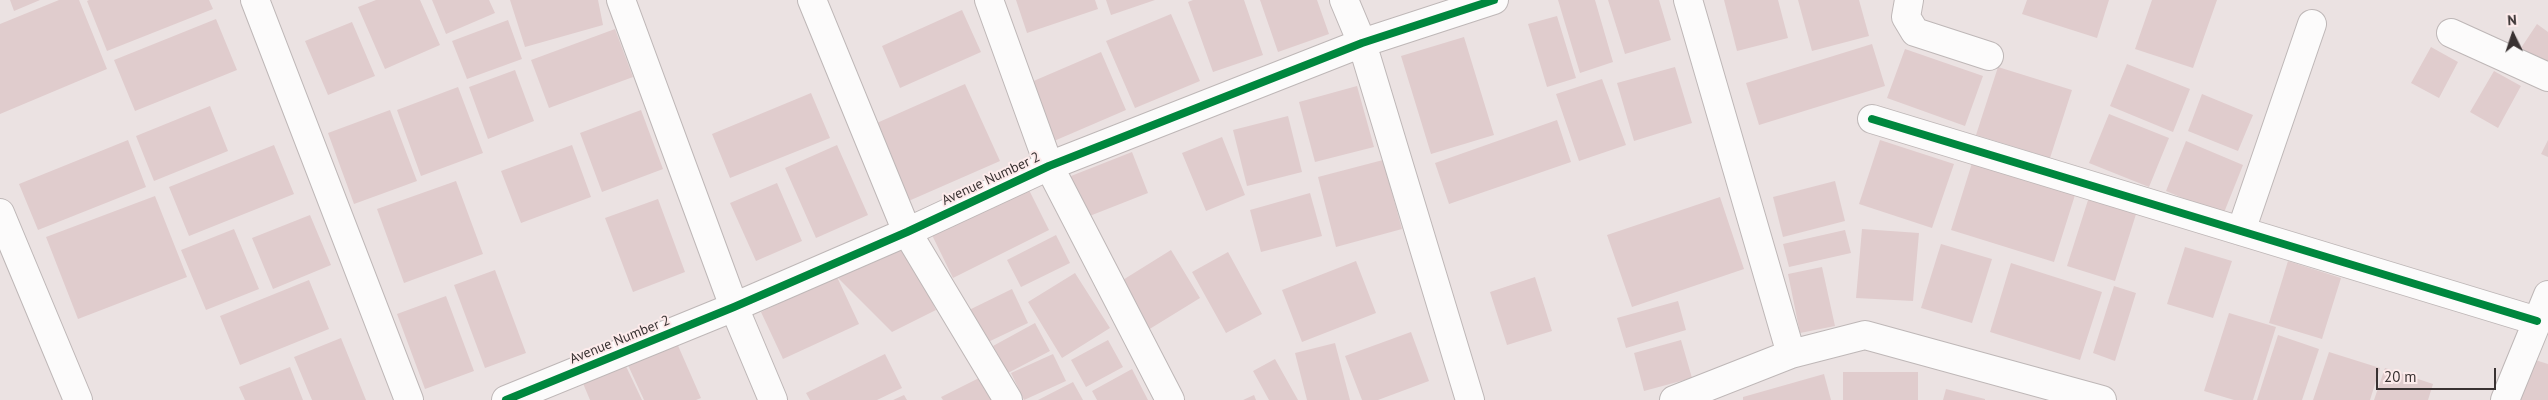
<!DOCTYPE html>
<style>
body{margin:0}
#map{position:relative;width:2548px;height:400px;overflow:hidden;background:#ebe2e2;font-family:"PT Sans",sans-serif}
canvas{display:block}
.north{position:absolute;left:2488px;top:10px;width:50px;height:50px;-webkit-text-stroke:4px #fdebeb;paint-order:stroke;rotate:356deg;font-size:14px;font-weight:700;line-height:20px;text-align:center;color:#393232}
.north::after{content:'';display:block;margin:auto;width:18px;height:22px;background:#393232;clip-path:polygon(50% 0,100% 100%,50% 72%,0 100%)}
.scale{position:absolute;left:2376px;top:368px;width:120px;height:22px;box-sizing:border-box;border:2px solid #393232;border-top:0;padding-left:6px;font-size:15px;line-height:18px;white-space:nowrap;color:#393232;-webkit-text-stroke:4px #fdebeb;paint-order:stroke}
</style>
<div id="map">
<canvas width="2548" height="400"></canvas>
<div class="north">N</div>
<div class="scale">20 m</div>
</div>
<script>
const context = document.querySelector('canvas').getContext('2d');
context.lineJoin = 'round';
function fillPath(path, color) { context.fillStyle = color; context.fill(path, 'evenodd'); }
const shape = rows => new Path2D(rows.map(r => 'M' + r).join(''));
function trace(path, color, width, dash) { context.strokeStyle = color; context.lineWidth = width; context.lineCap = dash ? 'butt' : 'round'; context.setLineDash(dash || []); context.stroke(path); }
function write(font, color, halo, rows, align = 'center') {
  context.font = font + ' "PT Sans",sans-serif'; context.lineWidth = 4; context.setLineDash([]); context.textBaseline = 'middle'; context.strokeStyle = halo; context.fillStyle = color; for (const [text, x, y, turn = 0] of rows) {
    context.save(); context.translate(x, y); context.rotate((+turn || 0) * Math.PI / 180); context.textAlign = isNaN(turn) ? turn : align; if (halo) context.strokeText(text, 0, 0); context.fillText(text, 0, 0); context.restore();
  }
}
const building = shape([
 [10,0,40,0,14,11],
 [59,0,79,0,107,69,0,114,0,24],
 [89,0,209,0,213,9,107,51,87,1],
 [376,0,420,0,440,45,385,69,358,7],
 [432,0,489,0,495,13,446,34],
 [510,0,598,0,603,25,525,47],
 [1016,0,1095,0,1098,9,1027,33],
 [1106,0,1155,0,1111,15],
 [1193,0,1244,0,1263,55,1213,72,1188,2],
 [1260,0,1317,0,1329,34,1278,52],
 [1558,0,1595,0,1613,62,1580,73],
 [1608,0,1659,0,1671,40,1625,54],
 [1724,0,1778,0,1788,38,1737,51],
 [1798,0,1859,0,1869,36,1812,51],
 [2027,0,2109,0,2097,38,2022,14],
 [2152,0,2217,0,2193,68,2135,49],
 [962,10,981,52,900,88,882,46],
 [1171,14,1200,81,1135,108,1106,41],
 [1557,16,1576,78,1547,87,1528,24],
 [216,19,237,70,135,111,114,60],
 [508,20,522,59,467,79,452,41],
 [352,22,375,76,328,95,305,41],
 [2537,24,2548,32,2548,67,2521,48],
 [615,29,633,77,549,108,531,60],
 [1464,37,1494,135,1431,154,1401,56],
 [1872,44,1885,86,1759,125,1746,83],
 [2431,47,2458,62,2439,98,2411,83],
 [1905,49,1983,76,1965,126,1887,98],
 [1101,52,1126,110,1054,141,1029,83],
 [2127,64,2190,89,2173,132,2110,106],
 [1675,67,1692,123,1634,141,1617,83],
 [1998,67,2072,90,2050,158,1976,135],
 [515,70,534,121,488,139,469,87],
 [2494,71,2521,86,2498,128,2470,112],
 [1602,79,1626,145,1579,161,1556,94],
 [965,84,1000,161,904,203,870,126],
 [1357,86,1374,147,1315,162,1299,102],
 [458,87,483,153,421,176,397,110],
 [811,93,830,138,730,178,712,134],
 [2202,94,2253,115,2238,151,2188,131],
 [210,106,228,151,154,181,136,136],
 [390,110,417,181,354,204,328,133],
 [641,110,663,169,602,192,580,133],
 [2109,114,2169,138,2149,187,2089,163],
 [1288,116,1302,172,1247,186,1233,130],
 [1557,120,1571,162,1449,204,1435,163],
 [1222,137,1245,195,1206,211,1182,153],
 [128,140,146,187,38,230,19,184],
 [1880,140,1954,164,1932,228,1859,204],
 [2548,140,2548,157,2541,154],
 [2186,141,2243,165,2223,215,2166,191],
 [274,145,294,194,189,236,169,187],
 [572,145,591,197,521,223,501,171],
 [837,145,868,215,816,238,785,168],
 [1132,152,1148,193,1087,217,1071,176],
 [1383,160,1402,229,1336,247,1318,177],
 [1972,163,2075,195,2054,262,1951,230],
 [456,181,483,254,404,283,377,209],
 [1835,181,1845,221,1783,237,1773,197],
 [777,183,802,241,756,261,730,203],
 [1028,188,1049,230,953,278,932,235],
 [1310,193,1322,236,1261,252,1250,210],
 [155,196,187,277,78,319,46,237],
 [1720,197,1744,269,1632,307,1607,235],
 [2089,197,2137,211,2115,281,2067,266],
 [658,199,685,272,633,292,605,218],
 [310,215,331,265,273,289,252,238],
 [234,229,259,289,206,310,181,250],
 [1862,229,1919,233,1913,301,1856,298],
 [1845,230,1851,253,1789,267,1783,244],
 [1056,235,1070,263,1021,287,1007,260],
 [903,244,936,310,892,332,837,277,859,324,783,359,761,312],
 [1941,244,1992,259,1972,323,1921,308],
 [2185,247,2232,261,2213,318,2167,304],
 [1171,250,1200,298,1148,330,1118,283],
 [1228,252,1262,314,1226,333,1192,272],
 [1356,261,1376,313,1302,342,1282,290],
 [2288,261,2341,278,2322,339,2269,323],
 [2011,263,2102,292,2080,360,1990,332],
 [1822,267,1835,326,1800,333,1788,274],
 [495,270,526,353,485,368,454,285],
 [1075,273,1110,328,1062,358,1028,302],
 [1535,277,1552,331,1507,345,1490,292],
 [309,280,329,329,240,365,220,316],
 [2114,286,2136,293,2115,361,2093,353],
 [1012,289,1028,323,986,343,969,310],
 [446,296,474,371,425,389,397,314],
 [1678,301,1686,330,1626,348,1617,318],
 [2229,313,2276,327,2253,400,2234,400,2204,391],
 [1035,323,1050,351,1008,373,993,346],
 [1411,332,1429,381,1378,400,1362,400,1345,356],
 [2278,335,2319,349,2302,400,2257,400],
 [341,338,366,400,312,400,294,357],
 [1108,340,1123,367,1086,387,1071,360],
 [1681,340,1692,378,1644,391,1634,353],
 [676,341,701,398,696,400,644,400,627,363],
 [1335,343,1350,400,1307,400,1295,353],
 [2329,352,2380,368,2370,400,2313,400],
 [885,354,902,388,877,400,810,400,806,393],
 [1053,354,1066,381,1024,400,1011,373],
 [1275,359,1298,400,1269,400,1253,371],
 [2532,359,2548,364,2548,400,2519,400],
 [624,362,642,400,590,400,582,381],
 [290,367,303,400,245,400,239,387],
 [2385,368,2433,384,2428,400,2374,400],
 [1132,369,1148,400,1097,400,1092,391],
 [1843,372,1918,372,1918,400,1843,400],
 [1824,374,1831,400,1743,400,1743,397],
 [985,375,997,400,943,400,941,397],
 [1073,382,1083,400,1038,400],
 [1946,389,1985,399,1985,400,1943,400],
 [904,395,907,400,893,400],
 [1254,395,1256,400,1243,400]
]);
const minor = shape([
 [255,0,409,400],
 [621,0,734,307,773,400],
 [812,0,907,232,1008,400],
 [989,0,1049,166,1170,400],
 [1344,0,1362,43,1470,400],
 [1688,0,1791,354],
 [1909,0,1906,17,1915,32,1989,56],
 [2451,33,2548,77],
 [1872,119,2537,321],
 [0,213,78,400],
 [2241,231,2312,24],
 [506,400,734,307,907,232,1049,166,1362,43,1494,0],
 [1674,400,1791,354,1865,335,2102,400],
 [2505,400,2548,295]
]);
const cycleway = shape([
 [1872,119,2537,321],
 [506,400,734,307,907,232,1049,166,1362,43,1494,0]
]);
const streetNames = [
 ["Avenue Number 2",991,179,-25],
 ["Avenue Number 2",620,340,-22]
];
fillPath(building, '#e0cccd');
trace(minor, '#beb7b7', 30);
trace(minor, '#fcfbfb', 28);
trace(cycleway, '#00873e', 8);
write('14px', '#393232', '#fdebeb', streetNames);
</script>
